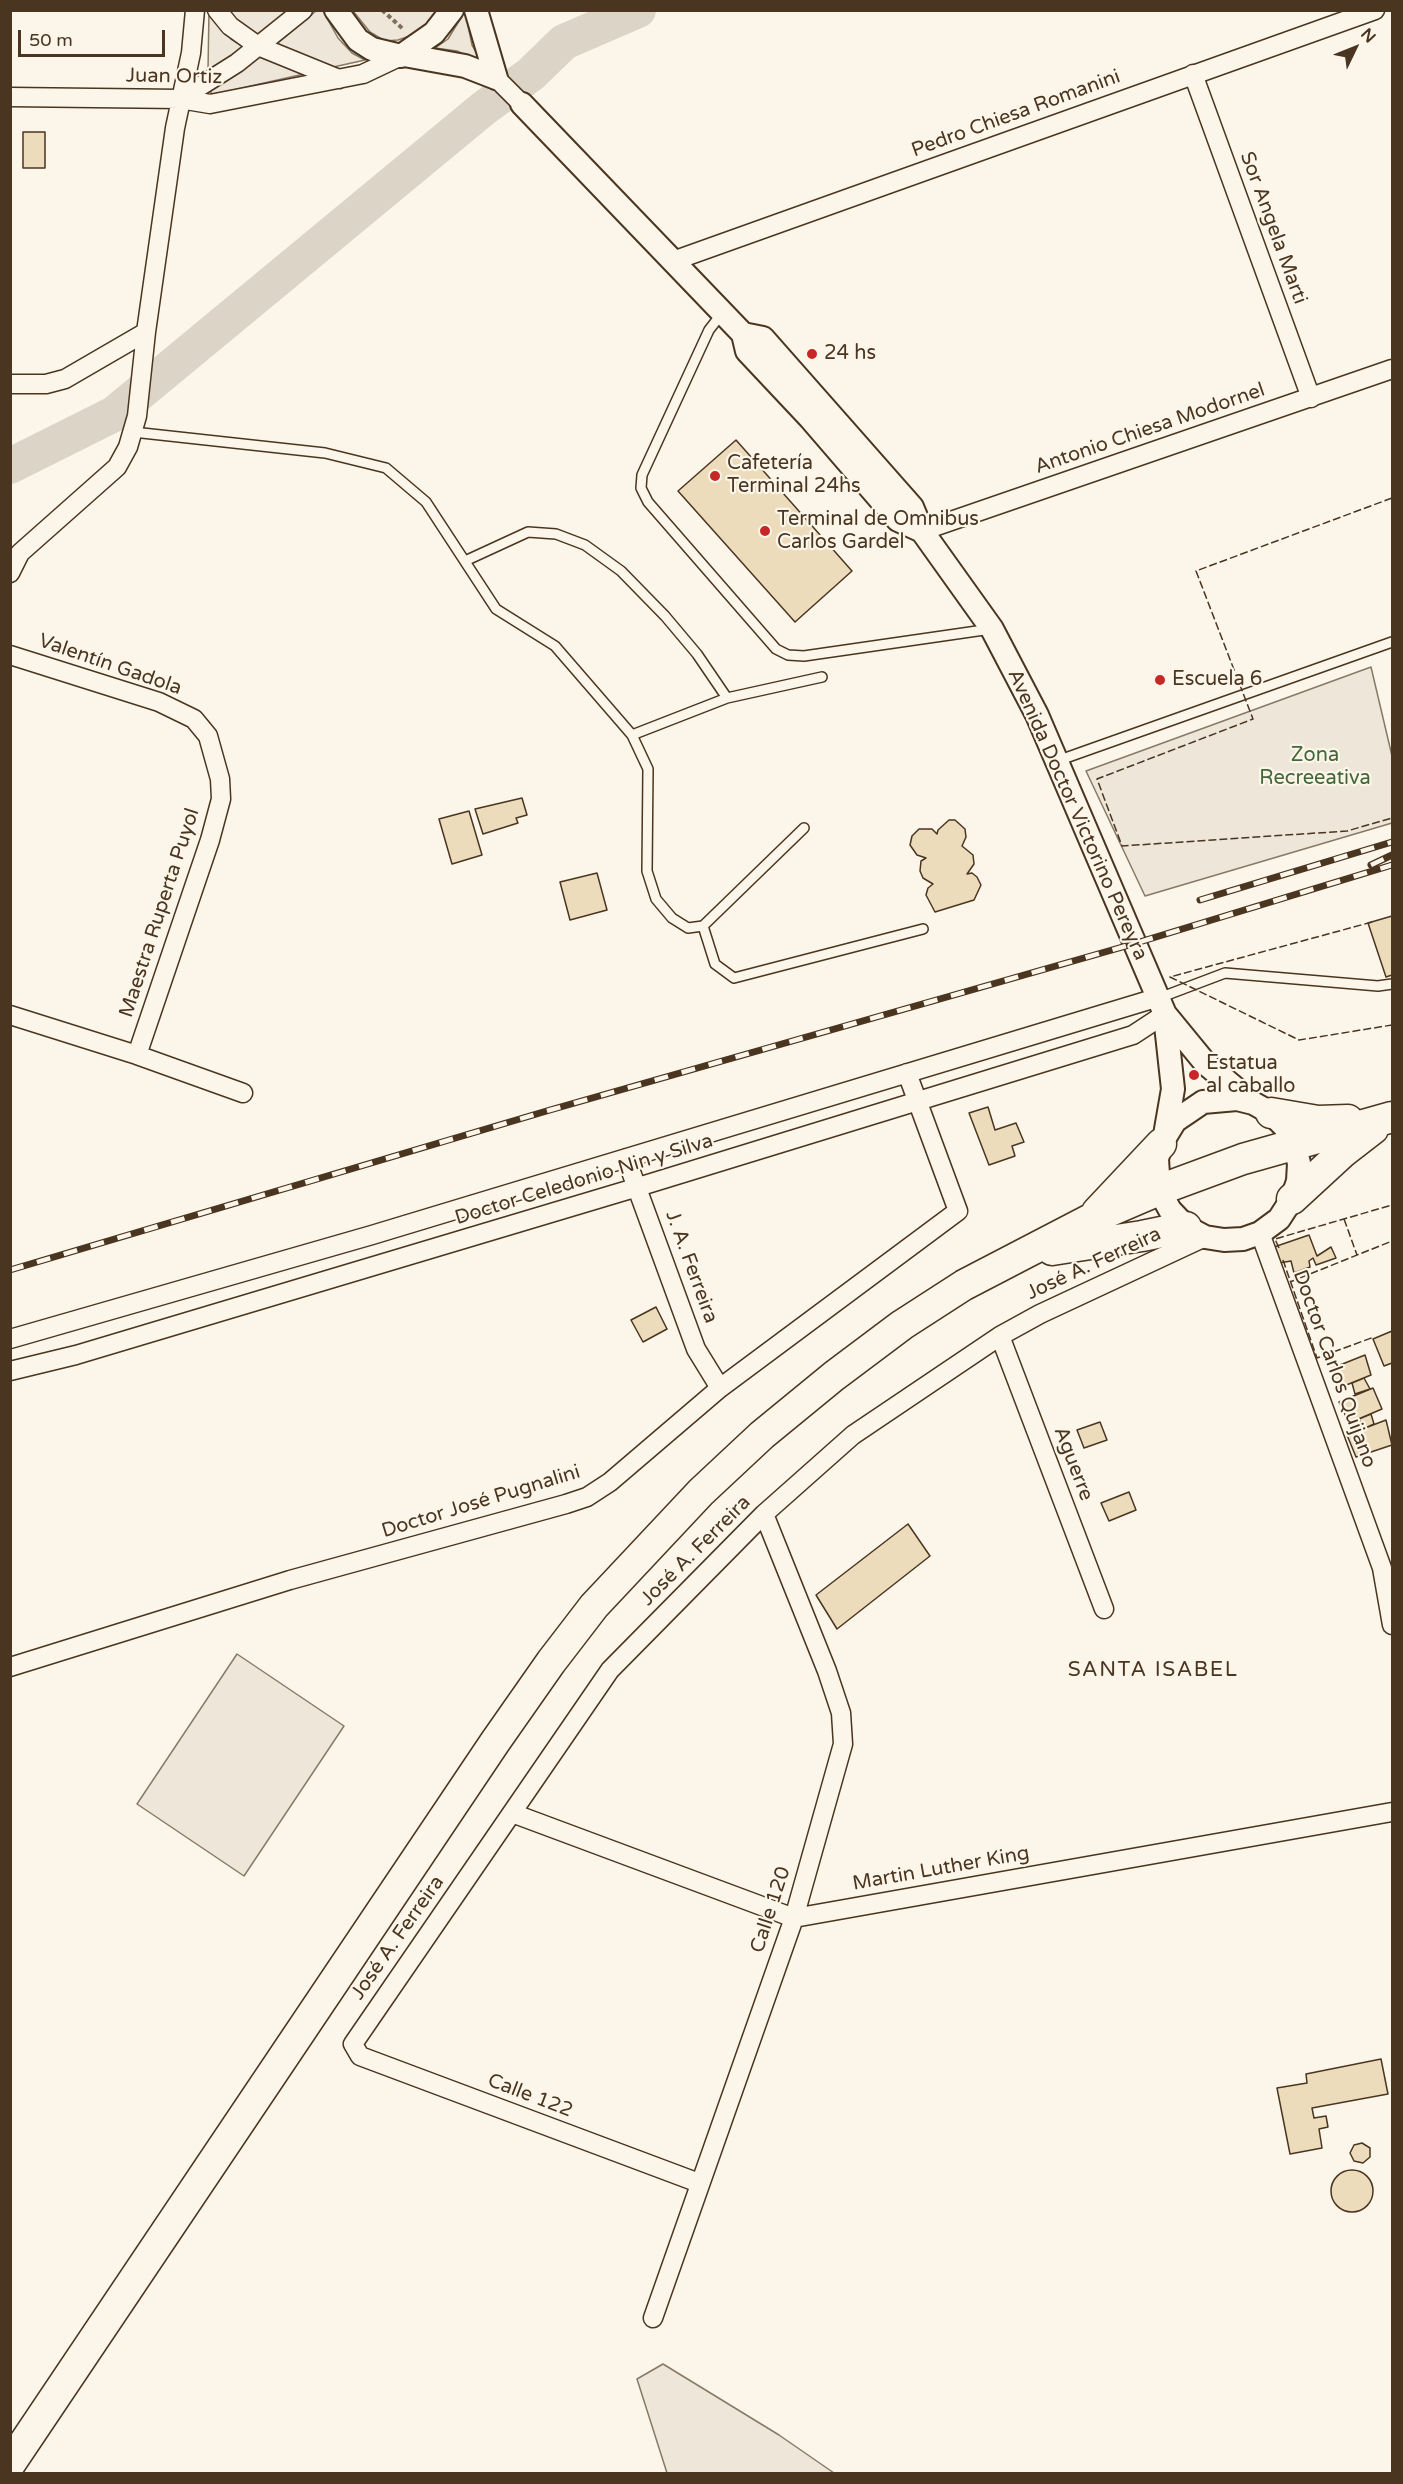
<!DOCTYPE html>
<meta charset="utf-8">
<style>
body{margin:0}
#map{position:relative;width:1403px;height:2484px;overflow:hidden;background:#fbf6e9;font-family:"Varela Round",sans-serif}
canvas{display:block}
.frame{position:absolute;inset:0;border:12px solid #4a3520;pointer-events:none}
.north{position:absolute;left:1325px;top:18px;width:60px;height:60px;-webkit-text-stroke:4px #fbf6e9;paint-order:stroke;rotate:47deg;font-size:16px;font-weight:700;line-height:24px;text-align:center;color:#4a3520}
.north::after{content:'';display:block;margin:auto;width:21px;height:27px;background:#4a3520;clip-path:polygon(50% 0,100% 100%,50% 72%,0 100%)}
.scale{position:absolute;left:18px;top:30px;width:147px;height:27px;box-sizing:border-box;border:3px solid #4a3520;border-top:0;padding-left:8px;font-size:18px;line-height:21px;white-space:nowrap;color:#4a3520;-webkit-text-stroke:4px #fbf6e9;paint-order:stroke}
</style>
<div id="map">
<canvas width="1403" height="2484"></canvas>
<div class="frame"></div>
<div class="north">N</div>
<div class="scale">50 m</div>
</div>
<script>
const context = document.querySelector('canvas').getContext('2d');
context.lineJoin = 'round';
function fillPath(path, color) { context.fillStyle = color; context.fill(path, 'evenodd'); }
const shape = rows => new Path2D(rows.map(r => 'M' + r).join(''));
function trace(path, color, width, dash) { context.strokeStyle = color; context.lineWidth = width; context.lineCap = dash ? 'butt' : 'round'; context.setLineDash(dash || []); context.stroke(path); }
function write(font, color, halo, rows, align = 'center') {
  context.font = font + ' "Varela Round",sans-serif'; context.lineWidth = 4.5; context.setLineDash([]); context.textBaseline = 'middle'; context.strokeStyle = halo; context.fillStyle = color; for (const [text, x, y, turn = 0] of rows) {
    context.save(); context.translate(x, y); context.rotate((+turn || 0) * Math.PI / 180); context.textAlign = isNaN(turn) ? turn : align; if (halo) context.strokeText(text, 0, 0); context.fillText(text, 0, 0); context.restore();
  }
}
const green = shape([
 [209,11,231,39,247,49,208,70,209,11],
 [225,11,295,11,257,41,225,11],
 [316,11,323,11,338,38,352,53,365,60,329,68,273,47,316,11],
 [353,11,436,11,433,18,418,33,398,40,385,41,370,32,353,11],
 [465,11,472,45,483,64,457,51,435,48,448,39,465,11],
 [257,56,304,74,211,95,211,90,257,56],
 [1371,667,1392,756,1392,823,1145,896,1086,771,1371,667],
 [237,1654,344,1726,244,1876,137,1804,237,1654],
 [663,2364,779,2435,834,2473,667,2473,637,2379,663,2364]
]);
const river = shape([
 [10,466,114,414,484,108,531,74,564,42,638,10]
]);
const building = shape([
 [23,132,45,132,45,168,23,168,23,132],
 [736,440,852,571,795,622,678,491,736,440],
 [522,798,527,815,516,818,518,823,483,834,475,809,522,798],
 [469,811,482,855,452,864,439,819,469,811],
 [949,820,955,820,965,829,966,837,962,846,973,855,974,864,967,874,972,873,977,877,981,885,974,900,935,912,926,895,928,888,933,884,923,878,920,871,921,861,926,858,917,855,910,845,912,836,919,829,932,829,937,834,938,830,949,820],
 [597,873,607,910,570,920,560,882,597,873],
 [1392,916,1392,975,1386,977,1368,923,1392,916],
 [988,1107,995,1130,1016,1123,1024,1142,1012,1146,1015,1156,989,1165,969,1113,988,1107],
 [1309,1235,1317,1256,1331,1247,1336,1258,1316,1265,1313,1258,1309,1261,1310,1267,1294,1273,1291,1261,1279,1263,1274,1247,1309,1235],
 [656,1307,667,1329,643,1342,631,1320,656,1307],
 [1392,1331,1392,1363,1384,1366,1373,1339,1392,1331],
 [1365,1355,1371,1375,1339,1388,1330,1369,1365,1355],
 [1364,1378,1370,1389,1355,1394,1352,1383,1364,1378],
 [1373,1388,1382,1409,1349,1423,1339,1402,1373,1388],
 [1371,1414,1374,1424,1363,1429,1359,1419,1371,1414],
 [1386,1420,1392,1445,1356,1457,1347,1435,1386,1420],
 [1100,1422,1107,1440,1084,1448,1077,1430,1100,1422],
 [1129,1492,1136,1510,1109,1521,1101,1503,1129,1492],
 [908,1524,930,1556,837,1629,816,1595,908,1524],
 [1381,2059,1388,2094,1312,2108,1314,2118,1326,2116,1328,2127,1319,2129,1322,2148,1290,2154,1277,2088,1307,2083,1306,2074,1381,2059],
 [1362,2143,1370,2148,1370,2157,1363,2163,1354,2161,1350,2153,1354,2145,1362,2143],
 '1331 2191a21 21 0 1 1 42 0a21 21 0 1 1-42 0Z'
]);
const path = shape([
 [382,10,403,29]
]);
const service = shape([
 [723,312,709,330,642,475,641,488,648,502,776,649,788,655,804,656,991,629],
 [133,432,325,453,386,468,426,502,496,609,555,646,632,735,648,769,647,871,656,899,672,918,688,928,703,926,804,828],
 [465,561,528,532,556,534,585,545,621,571,665,616,697,654,727,698],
 [632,735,727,698,822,677],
 [1057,761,1392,642],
 [703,926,715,964,734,978,923,929],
 [1159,998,1225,973,1378,986,1392,984]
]);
const minor = shape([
 [217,10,230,26,258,46,339,79],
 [1193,74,1311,398],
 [496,78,522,104],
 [10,97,180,99,210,104,363,74,401,56],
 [180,99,237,63,303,10],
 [673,261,1375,10],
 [10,384,46,384,65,379,146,332],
 [922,531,1392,369],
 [10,573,20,553,117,467,128,447,137,416,146,332,175,128,191,53,195,10],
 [10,655,159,702,194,719,208,736,220,779,221,799,210,840,137,1055],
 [10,1015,137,1055,243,1093],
 [626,1158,696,1349,720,1388],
 [1260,1233,1382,1568,1392,1625],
 [1000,1336,1104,1609],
 [10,1339,372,1235,1156,998],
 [10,1371,76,1355,638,1187,1133,1035,1165,1014],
 [10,1667,290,1580,566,1504,587,1497,610,1482,720,1388,958,1211,907,1073],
 [512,1813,794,1918,1392,1812],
 [699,2183,360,2056,353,2044,610,1670,764,1514,853,1435,1000,1336,1040,1314,1205,1237],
 [653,2318,794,1918,843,1744,841,1713,827,1671,764,1514]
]);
const tertiary = shape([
 [336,10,358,40,372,49,401,56,434,33,452,10],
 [476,10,496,78],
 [404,55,465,66,496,78],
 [522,104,743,334,747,351,810,418,898,520,922,531],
 [743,334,763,338,912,507,922,531,992,629,1037,715,1165,1014,1206,1064,1253,1103,1271,1113,1285,1127,1294,1145,1299,1163,1298,1181,1292,1199,1279,1219,1260,1233,1243,1239,1224,1240,1205,1237,1186,1227,1170,1210,1159,1190,1157,1159,1161,1144,1175,1121,1203,1102,1237,1099,1253,1103],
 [1165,1016,1173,1089,1165,1135]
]);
const trunk = shape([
 [1271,1113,1318,1121,1348,1120],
 [1292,1199,1342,1153,1373,1129],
 [1097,1212,1161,1144],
 [1052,1250,1142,1236,1186,1227],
 [10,2464,495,1742,551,1662,594,1606,701,1492,762,1435,834,1376,902,1325,964,1285,1089,1220,1159,1190,1243,1159,1392,1117]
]);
const rail = shape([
 [1371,865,1392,855],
 [1200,900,1392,842],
 [10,1270,550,1110,1133,944,1392,865]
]);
const fence = shape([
 [1392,498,1196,571,1253,719,1097,779,1122,846,1347,831,1392,818],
 [1372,922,1170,977,1299,1040,1392,1025],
 [1344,1219,1357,1255],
 [1279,1248,1275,1239,1392,1205],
 [1283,1260,1317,1358,1374,1337],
 [1290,1282,1392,1241]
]);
const markers = [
 [812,354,6,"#c62828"],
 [715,476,6,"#c62828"],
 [765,531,6,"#c62828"],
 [1160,680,6,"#c62828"],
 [1194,1075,6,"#c62828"]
];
const streetNames = [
 ["Juan Ortiz",174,77,1],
 ["Pedro Chiesa Romanini",1016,114,-20],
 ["Sor Angela Marti",1273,228,70],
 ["Antonio Chiesa Modornel",1150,429,-19],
 ["Valentín Gadola",110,665,19],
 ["Avenida Doctor Victorino Pereyra",1077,815,66],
 ["Maestra Ruperta Puyol",160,913,-72],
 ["Doctor Celedonio Nin y Silva",584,1180,-17],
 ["José A. Ferreira",1094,1264,-25],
 ["J. A. Ferreira",691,1267,70],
 ["Doctor Carlos Quijano",1334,1369,70],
 ["Aguerre",1073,1464,69],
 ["Doctor José Pugnalini",481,1502,-17],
 ["José A. Ferreira",696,1551,-45],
 ["Martin Luther King",941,1869,-10],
 ["Calle 120",771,1910,-72],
 ["José A. Ferreira",398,1938,-55],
 ["Calle 122",530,2096,21]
];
const poiNames = [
 ["24 hs",824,354],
 ["Cafetería",727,464],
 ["Terminal 24hs",727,487],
 ["Terminal de Omnibus",777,520],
 ["Carlos Gardel",777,543],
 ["Escuela 6",1172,680],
 ["Estatua",1206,1064],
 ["al caballo",1206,1087]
];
const parkNames = [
 ["Zona",1315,756],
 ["Recreeativa",1315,779]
];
const neighbourhoodNames = [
 ["SANTA ISABEL",1153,1670]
];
fillPath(green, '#ede6d9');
trace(green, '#887966', 1.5);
trace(river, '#dcd4c6', 36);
fillPath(building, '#ecdcbc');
trace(building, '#4a3520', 1.5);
trace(service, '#4a3520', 12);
trace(minor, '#4a3520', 21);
trace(tertiary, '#4a3520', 26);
trace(trunk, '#4a3520', 33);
trace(path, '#7f6f5c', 4, [4.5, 3]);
trace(service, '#fbf6e9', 9);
trace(minor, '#fbf6e9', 18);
trace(tertiary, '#fbf6e9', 22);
trace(trunk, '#fbf6e9', 30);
trace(rail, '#4a3520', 7);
trace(rail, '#fbf6e9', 4.5, [14]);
trace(fence, '#4a3520', 1.5, [8, 3]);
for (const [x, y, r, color] of markers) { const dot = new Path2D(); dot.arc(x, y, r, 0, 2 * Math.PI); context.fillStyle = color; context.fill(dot); trace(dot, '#fbf6e9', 2); }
write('20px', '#4a3520', '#fbf6e9', streetNames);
write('20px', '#4a3520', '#fbf6e9', poiNames, 'left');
write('20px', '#436837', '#fbf6e9', parkNames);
context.letterSpacing = '1.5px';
write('21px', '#4a3520', '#fbf6e9', neighbourhoodNames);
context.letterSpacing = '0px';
</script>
